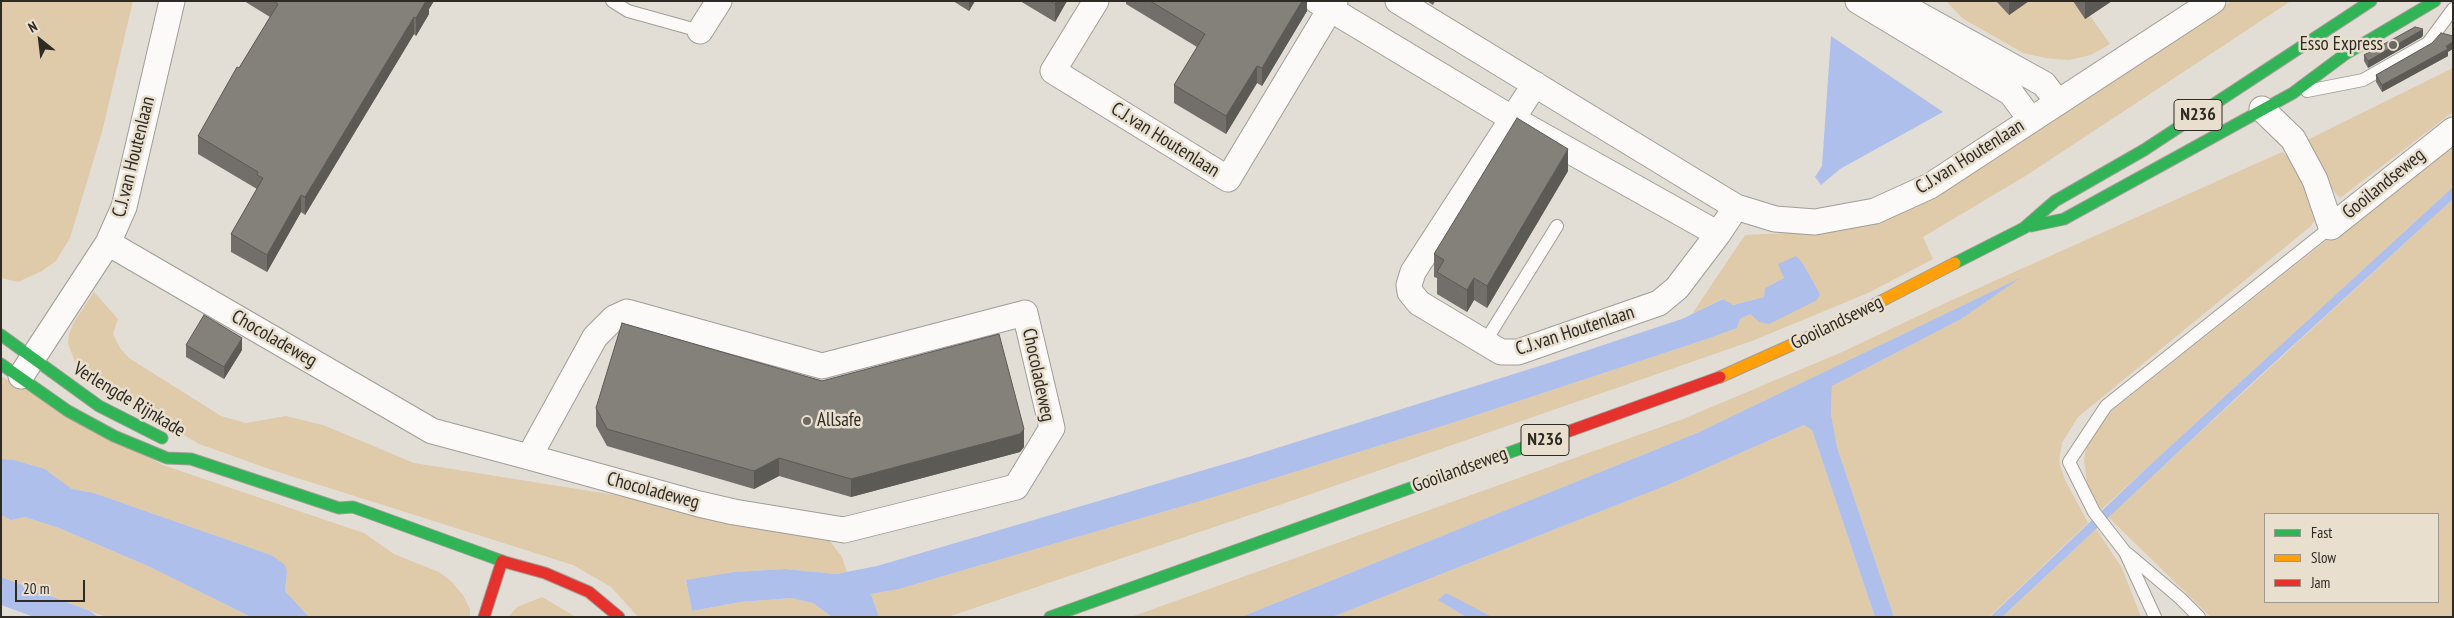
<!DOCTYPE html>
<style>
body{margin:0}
#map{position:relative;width:2454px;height:618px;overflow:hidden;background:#e3ded5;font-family:"PT Sans Narrow",sans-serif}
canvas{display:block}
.frame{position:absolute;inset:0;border:2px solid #2e2a24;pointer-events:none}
.legend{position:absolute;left:2264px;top:513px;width:175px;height:90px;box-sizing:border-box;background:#e9dfcf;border:1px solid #9e978b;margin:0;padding:6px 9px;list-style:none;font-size:15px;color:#2e2a24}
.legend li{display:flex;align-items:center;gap:10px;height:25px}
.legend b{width:25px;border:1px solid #9e978b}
.north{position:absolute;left:15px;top:15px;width:50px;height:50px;-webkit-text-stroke:4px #e9dfcf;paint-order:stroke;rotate:331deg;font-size:14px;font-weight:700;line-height:20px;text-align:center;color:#2e2a24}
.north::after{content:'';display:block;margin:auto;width:18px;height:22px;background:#2e2a24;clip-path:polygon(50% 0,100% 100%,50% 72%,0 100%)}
.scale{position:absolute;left:15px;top:580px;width:70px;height:22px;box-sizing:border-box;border:2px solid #2e2a24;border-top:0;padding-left:6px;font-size:15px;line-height:18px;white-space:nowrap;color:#2e2a24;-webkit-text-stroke:4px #e9dfcf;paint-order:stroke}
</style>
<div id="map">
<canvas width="2454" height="618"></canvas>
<div class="frame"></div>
<ul class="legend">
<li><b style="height:6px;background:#30b455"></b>Fast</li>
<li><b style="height:6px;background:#ff9f0a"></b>Slow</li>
<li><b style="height:6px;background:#e5322d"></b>Jam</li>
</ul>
<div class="north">N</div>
<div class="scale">20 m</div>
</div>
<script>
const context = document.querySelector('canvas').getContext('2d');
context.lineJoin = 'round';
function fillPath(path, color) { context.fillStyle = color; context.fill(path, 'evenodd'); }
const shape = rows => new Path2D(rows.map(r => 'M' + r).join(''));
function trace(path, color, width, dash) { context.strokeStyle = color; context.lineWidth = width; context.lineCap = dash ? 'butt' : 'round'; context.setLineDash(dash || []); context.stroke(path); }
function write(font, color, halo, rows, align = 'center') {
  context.font = font + ' "PT Sans Narrow",sans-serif'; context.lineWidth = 5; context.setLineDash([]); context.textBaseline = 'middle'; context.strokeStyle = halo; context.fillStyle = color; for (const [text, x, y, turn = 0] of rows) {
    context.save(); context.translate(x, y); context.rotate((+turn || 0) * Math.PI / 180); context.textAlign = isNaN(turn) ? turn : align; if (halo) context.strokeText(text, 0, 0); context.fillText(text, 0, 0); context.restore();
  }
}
const green = shape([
 [1,1,133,1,102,132,70,238,56,261,42,271,18,282,1,278],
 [1946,1,1996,1,2004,10,2019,1,2074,1,2088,13,2110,44,2091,55,2069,60,2045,58,2023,53,1962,18],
 [2232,1,2291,1,2027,175,1923,237,1933,259,1868,293,1752,341,1288,502,948,617,879,617,871,594,899,589,1214,497,1452,423,1707,339,1737,328,1740,319,1750,314,1759,322,1820,294,1802,262,1784,278,1765,288,1764,297,1733,305,1722,299,1692,314,1745,235,1810,232,1939,193],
 [2453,68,2453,112,2340,198,2331,188,2307,140],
 [2453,140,2453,187,2101,510,2087,483,2084,460,2087,440,2100,420],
 [2282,152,2294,161,2314,212,2315,220,2311,226,2078,417,2062,443,2059,462,2065,480,2088,523,1989,617,1894,617,1837,447,1831,414,1832,386,1961,319,2016,280,1697,433,1241,617,1131,617,1683,419,1842,352,1952,300],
 [2453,199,2453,617,2211,617,2108,517],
 [2265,514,2438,514,2438,602,2265,602],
 [94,292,118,319,113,334,120,348,129,358,221,416,246,423,286,416,323,425,414,463,785,522,824,533,842,557,847,572,836,574,785,569,734,572,686,581,692,611,740,602,791,598,813,603,832,617,638,617,611,587,573,565,272,470,199,444,100,386,83,373,75,362,68,343,69,334,74,322],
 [1,376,163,465,364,533,394,554,439,572,451,581,463,595,470,609,470,617,309,617,285,591,287,571,271,555,94,493,72,489,45,469,14,460,1,459],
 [1804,425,1812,430,1875,617,1490,617,1446,593,1439,600,1466,617,1332,617,1670,484],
 [1,515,11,520,25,517,59,528,148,566,251,617,106,617,1,577],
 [2096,529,2122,568,2141,617,2002,617],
 [542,597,576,617,508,617,517,607]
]);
const water = shape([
 [1831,36,1943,112,1840,169,1821,185,1815,177,1822,166],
 [2453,187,2453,199,2252,383,2002,617,1990,617,2150,465],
 [1796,256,1802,262,1820,294,1817,300,1769,324,1759,322,1750,314,1740,319,1737,328,1707,339,1452,423,1214,497,899,589,871,594,879,617,832,617,813,603,791,598,740,602,692,611,686,580,734,572,785,569,836,574,877,566,1245,458,1549,363,1682,319,1723,299,1733,305,1764,297,1765,288,1784,278,1778,264],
 [2020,278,1961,319,1832,386,1831,414,1837,447,1894,617,1875,617,1812,430,1804,425,1670,484,1332,617,1241,617,1697,433],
 [1,459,14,460,45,469,72,489,94,493,271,555,284,564,287,571,285,591,309,617,251,617,148,566,59,528,25,517,11,520,1,515],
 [1,577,90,611,98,617,34,617,1,605],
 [1446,593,1460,600,1492,617,1466,617,1438,600]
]);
const lane = shape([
 [612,1,628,11,700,31],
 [2307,91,2363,80,2428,43,2453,9],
 [1485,342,1557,226],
 [2128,554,2180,598,2199,617],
 [2155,617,2125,552,2094,512,2069,462,2106,406,2331,227]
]);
const street = shape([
 [1096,1,1053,71,1228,179,1335,1],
 [1317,1,1513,119,1718,234],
 [1398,1,1736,207],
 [1858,1,2011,93,2031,120],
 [1894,1,2044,84,2057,101],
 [700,31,719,1],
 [1535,84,1413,272,1409,285,1410,292,1419,303,1501,352,1518,352,1659,303,1677,288,1718,234,1736,207,1775,219,1815,222,1875,211,1930,186,2213,1],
 [2262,109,2293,139,2315,180,2331,227,2453,130],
 [108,243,432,431,529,457,699,504,734,512,844,530,1016,487,1052,428,1025,313,822,366,627,312,614,318,595,337,529,457],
 [21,376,108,243,124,207,172,1]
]);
const fast = shape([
 [2031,226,2064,219,2293,93,2344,55,2435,1],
 [1955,263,2024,228,2055,201,2144,150,2371,1],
 [1,335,99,406,162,438],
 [1,364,68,411,114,436,167,458,191,459,339,508,353,507,505,562],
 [1050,617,1536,443]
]);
const slow = shape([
 [1720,377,1827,329,1955,263]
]);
const jam = shape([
 [1536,443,1720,377],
 [505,562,545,573,589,592,619,617],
 [484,617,502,561]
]);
const wall = shape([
 [244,1,434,1,429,9,429,14,416,36,414,34,305,215,301,212,267,272,231,252,231,234,257,189,198,154,198,136,270,17],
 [953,1,975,1,969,11],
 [1020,1,1067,1,1055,22],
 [1126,1,1307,1,1307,11,1262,86,1257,83,1226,134,1174,103,1174,85,1197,47,1126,4],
 [1427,1,1435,1,1433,5],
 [1996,1,2029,1,2009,15],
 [2073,1,2112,1,2085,19],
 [2423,35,2422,37,2368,68,2364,61,2364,55],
 [2448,52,2448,56,2382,92,2376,82,2376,75],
 [1568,171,1487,308,1474,300,1467,312,1437,294,1437,278,1434,277,1434,254],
 [186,345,242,350,224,379,186,357],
 [596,408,1024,447,1020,452,851,497,779,476,754,489,607,446,596,426]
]);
const shadedWall = shape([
 [426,1,434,1,429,9,429,14,416,36,416,18],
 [969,1,975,1,969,11],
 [1056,1,1067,1,1055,22,1055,4],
 [1302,1,1307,1,1307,11,1262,86,1262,68],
 [2009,1,2029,1,2009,15],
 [2085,1,2112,1,2085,19],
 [414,17,414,34,305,215,305,197],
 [2423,29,2423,35,2422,37,2368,68,2368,61],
 [2453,42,2453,49,2448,52,2448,56,2382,92,2382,85],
 [1257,66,1257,83,1226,134,1226,116],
 [1568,149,1568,171,1487,308,1487,286],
 [301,195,301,212,267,272,267,255],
 [1474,278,1474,300,1467,312,1467,290],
 [242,338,242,350,224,379,224,367],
 [1024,429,1024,447,1020,452,851,497,851,479],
 [779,458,779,476,754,489,754,471]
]);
const building = shape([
 [273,1,426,1,416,18,414,17,305,197,301,195,267,255,231,234,263,178,257,175,258,172,198,136,237,67,239,68,278,4,273,1],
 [1050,1,1056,1,1055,4,1050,1],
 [1150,1,1302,1,1262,68,1257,66,1226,116,1174,85,1205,34,1150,1],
 [2415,27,2423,29,2422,30,2368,61,2364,55,2415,27],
 [2441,33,2453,36,2453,42,2446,46,2448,49,2382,85,2376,75,2432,43,2441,33],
 [1517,118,1568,149,1487,286,1474,278,1467,290,1437,272,1444,260,1434,254,1517,118],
 [204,315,242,338,224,367,186,345,204,315],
 [622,323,822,381,999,334,1024,429,1020,434,851,479,779,458,754,471,607,429,596,408,622,323]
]);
const markers = [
 [2393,45,5,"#6d6962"],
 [807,421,5,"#6d6962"]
];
const shields = [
 [2198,115,48],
 [1545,440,48]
];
const shieldNames = [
 ["N236",2198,115],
 ["N236",1545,440]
];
const poiNames = [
 ["Esso Express",2383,45],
 ["Allsafe",817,421,"left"]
];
const streetNames = [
 ["C.J.van Houtenlaan",1165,140,32],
 ["C.J.van Houtenlaan",134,157,-76],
 ["C.J.van Houtenlaan",1970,157,-32],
 ["Gooilandseweg",2384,184,-39],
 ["Gooilandseweg",1837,323,-26],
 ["C.J.van Houtenlaan",1575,331,-18],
 ["Chocoladeweg",274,339,30],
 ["Chocoladeweg",1038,375,78],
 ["Verlengde Rijnkade",129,400,31],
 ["Gooilandseweg",1460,470,-20],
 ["Chocoladeweg",653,491,15]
];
fillPath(green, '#dfcaaa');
fillPath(water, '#adbfea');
trace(lane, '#a19d96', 14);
trace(street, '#a19d96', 27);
trace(fast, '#a19d96', 13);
trace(slow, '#a19d96', 13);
trace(jam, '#a19d96', 13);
trace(lane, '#fbfaf9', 12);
trace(street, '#fbfaf9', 25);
trace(fast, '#30b455', 11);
trace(slow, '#ff9f0a', 11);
trace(jam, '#e5322d', 11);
fillPath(wall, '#726e69');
fillPath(shadedWall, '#5c5a55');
fillPath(building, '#84807a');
trace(building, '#5c5a55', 1);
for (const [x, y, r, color] of markers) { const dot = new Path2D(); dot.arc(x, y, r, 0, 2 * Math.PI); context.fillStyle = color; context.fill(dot); trace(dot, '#e9dfcf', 2); }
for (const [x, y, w] of shields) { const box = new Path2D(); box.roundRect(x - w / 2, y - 15.5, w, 31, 4); context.fillStyle = '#e9dfcf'; context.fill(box); trace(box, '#2e2a24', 1); }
write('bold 18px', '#2e2a24', null, shieldNames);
write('19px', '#2e2a24', '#e9dfcf', poiNames, 'right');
write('19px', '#2e2a24', '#e9dfcf', streetNames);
</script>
